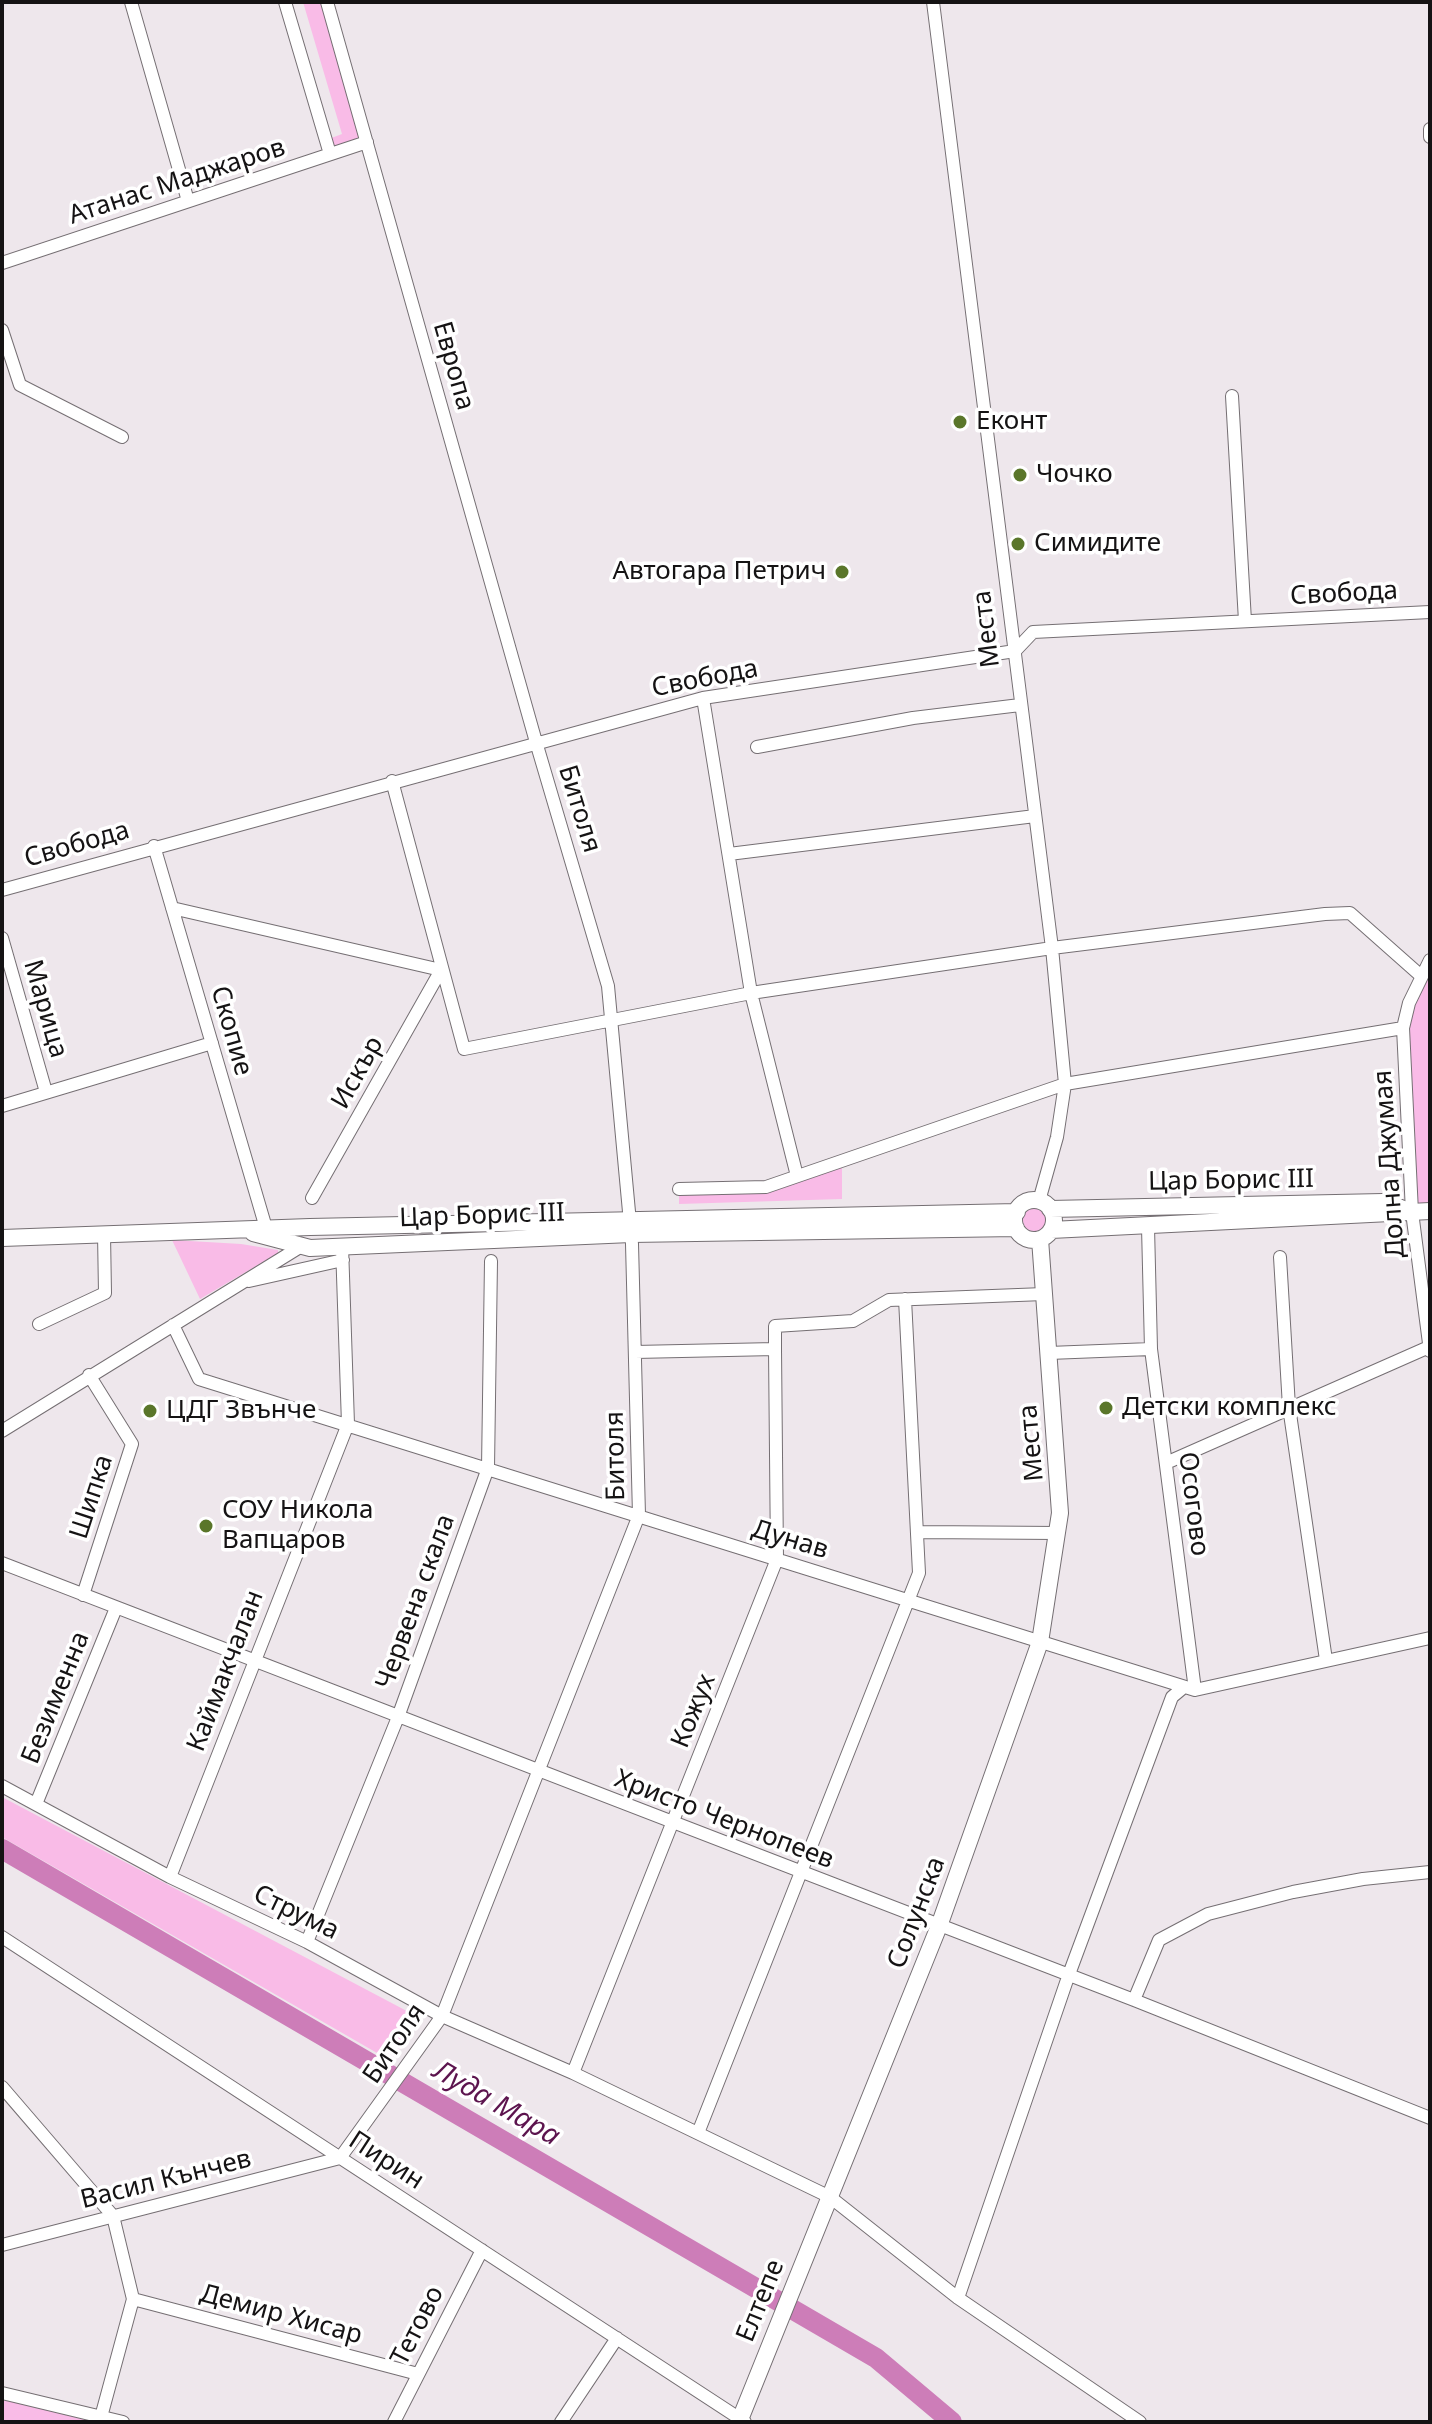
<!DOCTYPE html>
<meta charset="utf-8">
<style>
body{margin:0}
#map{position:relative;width:1432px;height:2424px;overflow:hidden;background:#eee7ec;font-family:"Noto Sans",sans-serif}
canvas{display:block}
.frame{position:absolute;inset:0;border:4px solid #151314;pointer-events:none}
</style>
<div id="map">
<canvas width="1432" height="2424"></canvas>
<div class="frame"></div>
</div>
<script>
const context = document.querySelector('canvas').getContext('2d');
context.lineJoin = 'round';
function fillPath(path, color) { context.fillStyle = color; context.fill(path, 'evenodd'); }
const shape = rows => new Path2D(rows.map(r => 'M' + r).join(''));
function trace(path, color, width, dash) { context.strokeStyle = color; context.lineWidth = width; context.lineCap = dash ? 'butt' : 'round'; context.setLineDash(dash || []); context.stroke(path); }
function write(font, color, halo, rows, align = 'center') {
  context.font = font + ' "Noto Sans",sans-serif'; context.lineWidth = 7; context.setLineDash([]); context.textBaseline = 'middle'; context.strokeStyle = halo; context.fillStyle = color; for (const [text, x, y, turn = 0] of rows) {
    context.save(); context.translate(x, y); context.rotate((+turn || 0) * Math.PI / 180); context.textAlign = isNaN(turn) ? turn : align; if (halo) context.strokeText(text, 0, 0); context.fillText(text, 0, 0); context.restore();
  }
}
const green = shape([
 [303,2,327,2,367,142,330,154,326,140,342,134],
 [1430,960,1430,1211,1412,1212,1403,1028],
 [842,1161,842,1199,679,1204,679,1189,766,1187],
 '1023 1220a12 12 0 1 1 24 0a12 12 0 1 1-24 0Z',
 [172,1240,241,1244,278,1250,278,1253,200,1299],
 [2,1797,420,2018,391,2061,2,1837],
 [2,2393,123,2422,2,2422]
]);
const river = shape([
 [2,1849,876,2358,952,2422]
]);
const minor = shape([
 [131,2,188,201],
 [285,2,330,154],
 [933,2,1052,948,1065,1084,1057,1137,1039,1201],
 [1430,129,1430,137],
 [2,263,367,142],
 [2,330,20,385,122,437],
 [1232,396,1245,621],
 [703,698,751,993,797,1176],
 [757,747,913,718,1020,705],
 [392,781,464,1049,751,993,1052,948,1325,914,1350,913,1420,975],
 [154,846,266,1228],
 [729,854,1035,816],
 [2,890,703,698,1015,651,1033,632,1430,612],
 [172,908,441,970,312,1198],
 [2,938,46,1092],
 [1430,960,1409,1003,1403,1028,1412,1212,1430,1351],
 [2,1106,212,1043],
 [679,1189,766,1187,1065,1084,1403,1028],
 [1148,1227,1151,1349,1195,1690],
 [1280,1257,1289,1407,1326,1660],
 [249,1281,343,1260],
 [39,1324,105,1293,104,1234],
 [173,1325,199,1379,1195,1690,1430,1638],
 [635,1352,775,1349,775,1326,853,1321,889,1300,1044,1294],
 [1049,1353,1151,1349],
 [2,1431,300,1247],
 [1166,1463,1429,1347],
 [918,1532,1058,1533],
 [2,1563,1134,2000,1430,2118],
 [83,1595,132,1444,89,1375],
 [2,1786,170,1877,307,1942,442,2016,573,2073,830,2197,958,2298,1140,2422],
 [36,1804,116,1608],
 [170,1877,348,1424,342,1246],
 [2,1937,745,2422],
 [307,1942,398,1717,488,1468,491,1261],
 [1134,2000,1159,1940,1208,1914,1293,1892,1363,1879,1430,1872],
 [573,2073,777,1559,775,1349],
 [2,2087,113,2216,133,2299,101,2417],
 [698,2133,919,1573,905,1299],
 [2,2245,340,2158,442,2016,639,1515,632,1244,608,986,536,742,327,2],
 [958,2298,1068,1977,1172,1697,1184,1687],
 [133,2299,418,2374],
 [2,2393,123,2422],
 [394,2422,482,2250],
 [561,2422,617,2338]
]);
const major = shape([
 '1014 1220a20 20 0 1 1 40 0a20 20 0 1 1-40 0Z',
 [1050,1209,1383,1202,1407,1210],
 [1051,1230,1430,1211],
 [253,1233,310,1248,631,1234,1016,1228],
 [2,1238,310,1227,1017,1212],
 [739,2422,939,1926,1040,1642,1060,1513,1040,1239]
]);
const markers = [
 [960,422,8,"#5a762a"],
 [1020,475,8,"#5a762a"],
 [1018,544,8,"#5a762a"],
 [842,572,8,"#5a762a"],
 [1106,1408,8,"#5a762a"],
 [150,1411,8,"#5a762a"],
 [206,1526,8,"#5a762a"]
];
const streetNames = [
 ["Атанас Маджаров",177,182,-18],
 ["Европа",453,366,74],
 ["Свобода",1344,594,-3],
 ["Места",987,629,-97],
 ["Свобода",705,679,-11],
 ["Битоля",579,809,73],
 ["Свобода",77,845,-16],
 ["Марица",45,1009,74],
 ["Скопие",231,1031,74],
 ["Искър",358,1073,-61],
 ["Долна Джумая",1390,1164,-94],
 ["Цар Борис III",1231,1181,-1],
 ["Цар Борис III",482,1216,-2],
 ["Места",1032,1443,-95],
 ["Битоля",616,1456,-91],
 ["Шипка",92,1497,-72],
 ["Осогово",1193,1504,83],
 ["Дунав",790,1540,17],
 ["Червена скала",416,1602,-70],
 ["Каймакчалан",226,1671,-69],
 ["Безименна",56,1698,-68],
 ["Кожух",694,1711,-68],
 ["Христо Чернопеев",724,1820,21],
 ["Струма",296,1913,26],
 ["Солунска",917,1913,-69],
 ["Битоля",395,2044,-56],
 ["Пирин",386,2161,33],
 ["Васил Кънчев",166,2180,-14],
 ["Елтепе",761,2301,-68],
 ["Демир Хисар",281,2315,15],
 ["Тетово",418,2326,-63]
];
const poiNames = [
 ["Еконт",976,422],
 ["Чочко",1036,475],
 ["Симидите",1034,544],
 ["Автогара Петрич",826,572,"right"],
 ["Детски комплекс",1122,1408],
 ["ЦДГ Звънче",166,1411],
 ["СОУ Никола",222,1511],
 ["Вапцаров",222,1541]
];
const waterNames = [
 ["Луда Мара",496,2104,30]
];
fillPath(green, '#f9bbe7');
trace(river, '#cd7db8', 20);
trace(minor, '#756f73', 14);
trace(major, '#756f73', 18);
trace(minor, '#fff', 12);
trace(major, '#fff', 16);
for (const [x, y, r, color] of markers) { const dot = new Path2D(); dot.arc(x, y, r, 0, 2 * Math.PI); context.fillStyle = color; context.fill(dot); trace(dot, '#fff', 3); }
write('26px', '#151314', '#fff', streetNames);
write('26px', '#151314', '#fff', poiNames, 'left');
write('italic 28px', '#5c144e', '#fff', waterNames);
</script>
